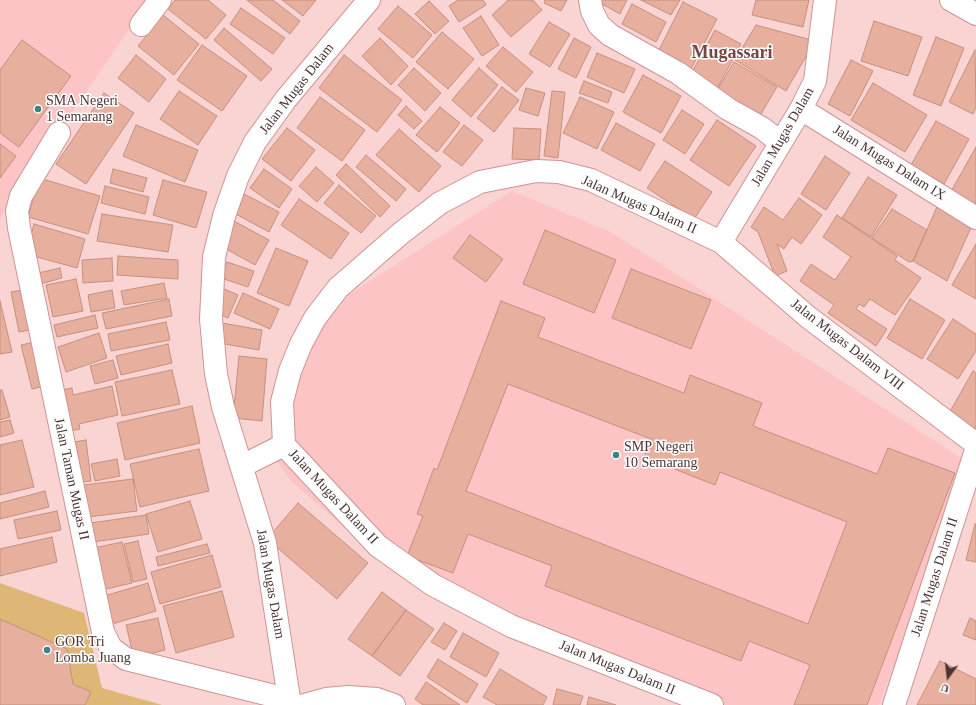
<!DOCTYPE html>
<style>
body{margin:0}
#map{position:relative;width:976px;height:705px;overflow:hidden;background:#f9d4d3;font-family:Georgia,serif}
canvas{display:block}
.north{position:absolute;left:928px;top:657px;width:40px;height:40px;-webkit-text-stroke:3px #fff;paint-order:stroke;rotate:195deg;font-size:11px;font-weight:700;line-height:16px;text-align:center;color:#4c3434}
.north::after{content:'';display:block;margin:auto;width:14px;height:18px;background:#4c3434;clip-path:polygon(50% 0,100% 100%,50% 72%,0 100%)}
</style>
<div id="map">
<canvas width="976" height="705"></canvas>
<div class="north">U</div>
</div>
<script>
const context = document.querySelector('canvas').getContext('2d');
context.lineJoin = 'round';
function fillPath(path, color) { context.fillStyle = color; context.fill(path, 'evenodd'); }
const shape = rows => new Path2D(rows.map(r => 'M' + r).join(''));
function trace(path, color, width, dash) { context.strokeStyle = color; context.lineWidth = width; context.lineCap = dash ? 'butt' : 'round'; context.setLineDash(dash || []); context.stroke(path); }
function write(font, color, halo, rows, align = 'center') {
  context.font = font + ' Georgia,serif'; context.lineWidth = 3; context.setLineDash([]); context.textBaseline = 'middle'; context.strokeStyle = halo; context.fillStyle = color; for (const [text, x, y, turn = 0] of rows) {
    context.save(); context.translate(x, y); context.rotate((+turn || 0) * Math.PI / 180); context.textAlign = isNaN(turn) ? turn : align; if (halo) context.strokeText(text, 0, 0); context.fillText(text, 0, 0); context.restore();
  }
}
const built = shape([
 [0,0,149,0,0,218],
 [512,191,611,232,969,463,879,705,706,705,392,569,291,481,268,448,287,362,346,296]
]);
const green = shape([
 [0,583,84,613,102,688,162,705,0,705]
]);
const building = shape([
 [175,0,208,0,226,15,206,39,168,9,175,0],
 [247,0,273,0,300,21,290,34,247,0],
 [282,0,316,0,303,16,282,0],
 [458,0,483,0,486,5,459,22,449,6,458,0],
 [508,0,533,0,542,10,511,37,492,15,508,0],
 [545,0,567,0,561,11,544,3,545,0],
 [595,0,627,0,620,14,595,0],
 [641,0,680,0,671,15,641,0],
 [756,0,809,0,803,27,752,15,756,0],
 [429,1,449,21,435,34,415,14,429,1],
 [683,2,717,19,691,69,658,52,683,2],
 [632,4,666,22,656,42,622,24,632,4],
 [398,6,432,35,413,58,378,29,398,6],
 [241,8,285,38,273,54,230,24,241,8],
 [163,15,199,44,174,75,138,46,163,15],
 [481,16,499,45,482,56,463,28,481,16],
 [874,21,922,37,908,76,861,61,874,21],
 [549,22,570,34,550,67,529,54,549,22],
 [756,25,815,41,786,91,735,60,756,25],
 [224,28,272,69,261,81,214,40,224,28],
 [715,30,741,44,717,89,691,74,715,30],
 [442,32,474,59,448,89,416,62,442,32],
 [936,37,964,48,941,106,913,95,936,37],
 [380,38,408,66,391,85,362,56,380,38],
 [574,38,591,47,576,78,558,69,574,38],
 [22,40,71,76,19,147,0,133,0,70,22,40],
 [202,45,247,76,222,111,177,80,202,45],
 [503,47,533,72,516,92,486,66,503,47],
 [975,50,976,108,973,114,949,102,975,50],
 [597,53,635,69,624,93,587,77,597,53],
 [136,55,166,79,149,102,118,78,136,55],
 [344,55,402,100,377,132,319,88,344,55],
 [851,60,873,71,850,116,828,104,851,60],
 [734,62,777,87,758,119,715,94,734,62],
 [414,68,441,93,425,111,398,85,414,68],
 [479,68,498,85,471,117,452,100,479,68],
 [643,75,681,96,661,133,623,112,643,75],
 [584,81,612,92,608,103,579,93,584,81],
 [873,83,927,115,905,152,851,120,873,83],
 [502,87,519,100,494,132,477,118,502,87],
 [526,88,545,93,538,116,519,110,526,88],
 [179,91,217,116,198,145,160,119,179,91],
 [552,91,565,92,558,158,544,156,552,91],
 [104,93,134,113,86,184,56,164,104,93],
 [320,97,365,130,342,161,297,128,320,97],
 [580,97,614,112,597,149,563,133,580,97],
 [406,106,422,121,414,129,398,115,406,106],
 [440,107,460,123,437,152,416,135,440,107],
 [682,110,704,124,685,154,663,140,682,110],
 [717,120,756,146,729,186,690,160,717,120],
 [936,121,969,139,944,184,911,165,936,121],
 [616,123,655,144,640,171,601,150,616,123],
 [136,125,198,150,185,182,123,156,136,125],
 [464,125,483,140,462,166,443,152,464,125],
 [287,128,315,150,291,181,262,159,287,128],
 [514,128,541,129,539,160,512,159,514,128],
 [399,129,441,166,419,192,376,155,399,129],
 [0,144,16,156,0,178,0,144],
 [976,147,976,207,949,195,976,147],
 [366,155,406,189,396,201,356,167,366,155],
 [825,156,850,173,826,210,801,194,825,156],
 [665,161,712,192,694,219,647,188,665,161],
 [346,164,390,206,380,217,336,175,346,164],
 [316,167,334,183,317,202,299,186,316,167],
 [113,169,147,178,143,192,110,183,113,169],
 [264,169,292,189,279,208,250,188,264,169],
 [868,177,897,195,871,237,842,218,868,177],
 [39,178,100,196,88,234,28,217,39,178],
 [163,180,207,192,196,228,153,215,163,180],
 [339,185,376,216,361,233,324,203,339,185],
 [105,186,149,197,145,214,101,203,105,186],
 [242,193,279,212,269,232,232,212,242,193],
 [799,198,822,215,801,244,792,237,784,249,777,244,787,271,775,276,758,232,751,227,764,207,783,220,799,198],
 [299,199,349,233,331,259,281,225,299,199],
 [940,200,973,223,947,281,913,261,940,200],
 [892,209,927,230,913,261,909,262,872,238,892,209],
 [102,214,173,225,168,252,97,241,102,214],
 [837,215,897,256,895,260,921,278,895,315,870,299,864,307,859,304,856,309,887,329,876,346,828,313,834,305,800,281,811,264,835,280,851,257,823,237,837,215],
 [232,220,269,240,255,265,219,245,232,220],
 [34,224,85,239,77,268,26,254,34,224],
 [545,230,616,260,594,313,523,284,545,230],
 [470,235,503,259,486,282,453,258,470,235],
 [976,244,976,299,952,285,976,244],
 [276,248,308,261,289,306,257,293,276,248],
 [118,256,178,260,178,279,117,275,118,256],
 [112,258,113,281,83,283,82,260,112,258],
 [227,262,254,271,248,287,221,278,227,262],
 [60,268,62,278,33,286,30,275,60,268],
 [631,269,711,300,691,349,612,318,631,269],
 [76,279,83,311,53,317,46,285,76,279],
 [164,283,167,298,124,305,121,291,164,283],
 [222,288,238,295,228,318,212,311,222,288],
 [29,289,36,329,19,332,11,292,29,289],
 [112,290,115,308,91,312,88,295,112,290],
 [243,293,279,309,270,329,234,313,243,293],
 [169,299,172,316,106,329,102,313,169,299],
 [910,299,945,320,922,359,887,338,910,299],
 [0,301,12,352,0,354,0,301],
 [501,301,545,318,538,337,684,393,690,375,762,403,753,426,877,474,888,448,955,473,867,705,794,705,810,665,749,641,741,661,545,586,552,566,468,534,453,573,407,556,423,516,417,514,434,468,437,470,501,301],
 [508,384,651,439,644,457,715,485,720,472,847,522,808,624,466,491,508,384],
 [95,315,98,328,57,337,54,325,95,315],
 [953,319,976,334,976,351,958,379,927,359,953,319],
 [166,322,170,340,111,351,108,334,166,322],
 [216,322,262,330,259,350,213,342,216,322],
 [99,333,107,358,66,372,58,347,99,333],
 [39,341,49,385,32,389,21,345,39,341],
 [168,344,172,363,121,375,116,356,168,344],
 [239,356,267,359,262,421,233,418,239,356],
 [113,360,118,378,95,384,90,366,113,360],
 [172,370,180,404,122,416,115,382,172,370],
 [973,371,976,373,976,427,974,430,948,415,973,371],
 [112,386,118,415,79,424,80,429,65,432,56,391,72,388,73,395,112,386],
 [0,390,2,390,10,417,0,420,0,390],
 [192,406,200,443,125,460,117,423,192,406],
 [10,420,14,433,0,437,0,422,10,420],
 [22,440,34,487,0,495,0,445,22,440],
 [86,440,91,481,73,483,68,443,86,440],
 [199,449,209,491,140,507,130,464,199,449],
 [117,459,120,476,95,481,91,464,117,459],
 [133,479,137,511,80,518,76,486,133,479],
 [45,491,49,507,0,519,0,503,45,491],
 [190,501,202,539,158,552,146,514,190,501],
 [298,503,368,563,337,599,267,539,298,503],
 [57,511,61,530,18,539,14,520,57,511],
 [146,515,149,534,86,543,84,524,146,515],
 [975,524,976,524,976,562,966,560,975,524],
 [52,537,57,562,0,576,0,549,52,537],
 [138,541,147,579,133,582,124,544,138,541],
 [122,542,132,583,98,591,89,549,122,542],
 [207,544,210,553,158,566,156,557,207,544],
 [212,555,221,587,160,604,151,572,212,555],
 [148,583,156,611,109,625,101,597,148,583],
 [222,591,234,637,176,653,163,606,222,591],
 [382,592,406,610,372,656,348,639,382,592],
 [406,610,434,629,400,676,372,656,406,610],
 [158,618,165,650,134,658,126,625,158,618],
 [970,618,976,621,976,640,963,635,970,618],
 [0,619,67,649,73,684,91,692,85,705,0,705,0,619],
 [444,623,457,631,445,650,431,642,444,623],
 [463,633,499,653,486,677,450,657,463,633],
 [438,659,478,684,467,703,427,677,438,659],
 [940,661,976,679,976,705,917,705,940,661],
 [500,669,547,697,543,705,497,705,483,697,500,669],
 [426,682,460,705,423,705,415,699,426,682],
 [557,689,583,696,580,705,553,705,557,689],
 [589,697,616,705,587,705,589,697]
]);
const minor = shape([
 [590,0,592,11,599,25,610,35,678,73,728,109,762,128,780,142],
 [951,0,976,14],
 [141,25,160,0],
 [801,109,976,218],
 [59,133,21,196,17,211,19,228,103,632,111,648,126,659,290,700],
 [721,242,801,109,815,81,825,0],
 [242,466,284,445],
 [290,705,265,543,223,407,216,374,211,319,214,257,224,216,238,176,255,142,286,99,369,0],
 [304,705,326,699,348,697,377,699,394,705],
 [712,705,511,626,433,585,378,546,284,445,282,402,290,371,301,344,315,318,338,288,400,234,440,203,480,182,536,171,559,172,591,180,721,242,808,317,976,444],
 [894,705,976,450]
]);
const markers = [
 [38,109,4,"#3b8386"],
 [616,455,4,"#3b8386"],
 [47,650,4,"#3b8386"]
];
const streetNames = [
 ["Jalan Mugas Dalam",297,89,-52],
 ["Jalan Mugas Dalam",783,137,-60],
 ["Jalan Mugas Dalam IX",889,163,32],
 ["Jalan Mugas Dalam II",639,205,24],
 ["Jalan Mugas Dalam VIII",847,345,38],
 ["Jalan Taman Mugas II",71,479,78],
 ["Jalan Mugas Dalam II",333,497,47],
 ["Jalan Mugas Dalam II",935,577,-72],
 ["Jalan Mugas Dalam",270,584,80],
 ["Jalan Mugas Dalam II",617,668,22]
];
const poiNames = [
 ["SMA Negeri",46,101],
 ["1 Semarang",46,117],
 ["SMP Negeri",624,447],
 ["10 Semarang",624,463],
 ["GOR Tri",55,642],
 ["Lomba Juang",55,658]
];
const districtNames = [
 ["Mugassari",732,53]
];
fillPath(built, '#fcc4c4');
fillPath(green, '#deb675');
fillPath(building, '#e7af9d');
trace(building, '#c5907f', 1);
trace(minor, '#ce9494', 24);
trace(minor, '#fff', 22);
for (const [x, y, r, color] of markers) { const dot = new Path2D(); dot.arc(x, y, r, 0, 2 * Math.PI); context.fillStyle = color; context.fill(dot); trace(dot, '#fff', 1.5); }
write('14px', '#4c3434', '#fff', streetNames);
write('14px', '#4c3434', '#fff', poiNames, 'left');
write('bold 18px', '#764445', '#fff', districtNames);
</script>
